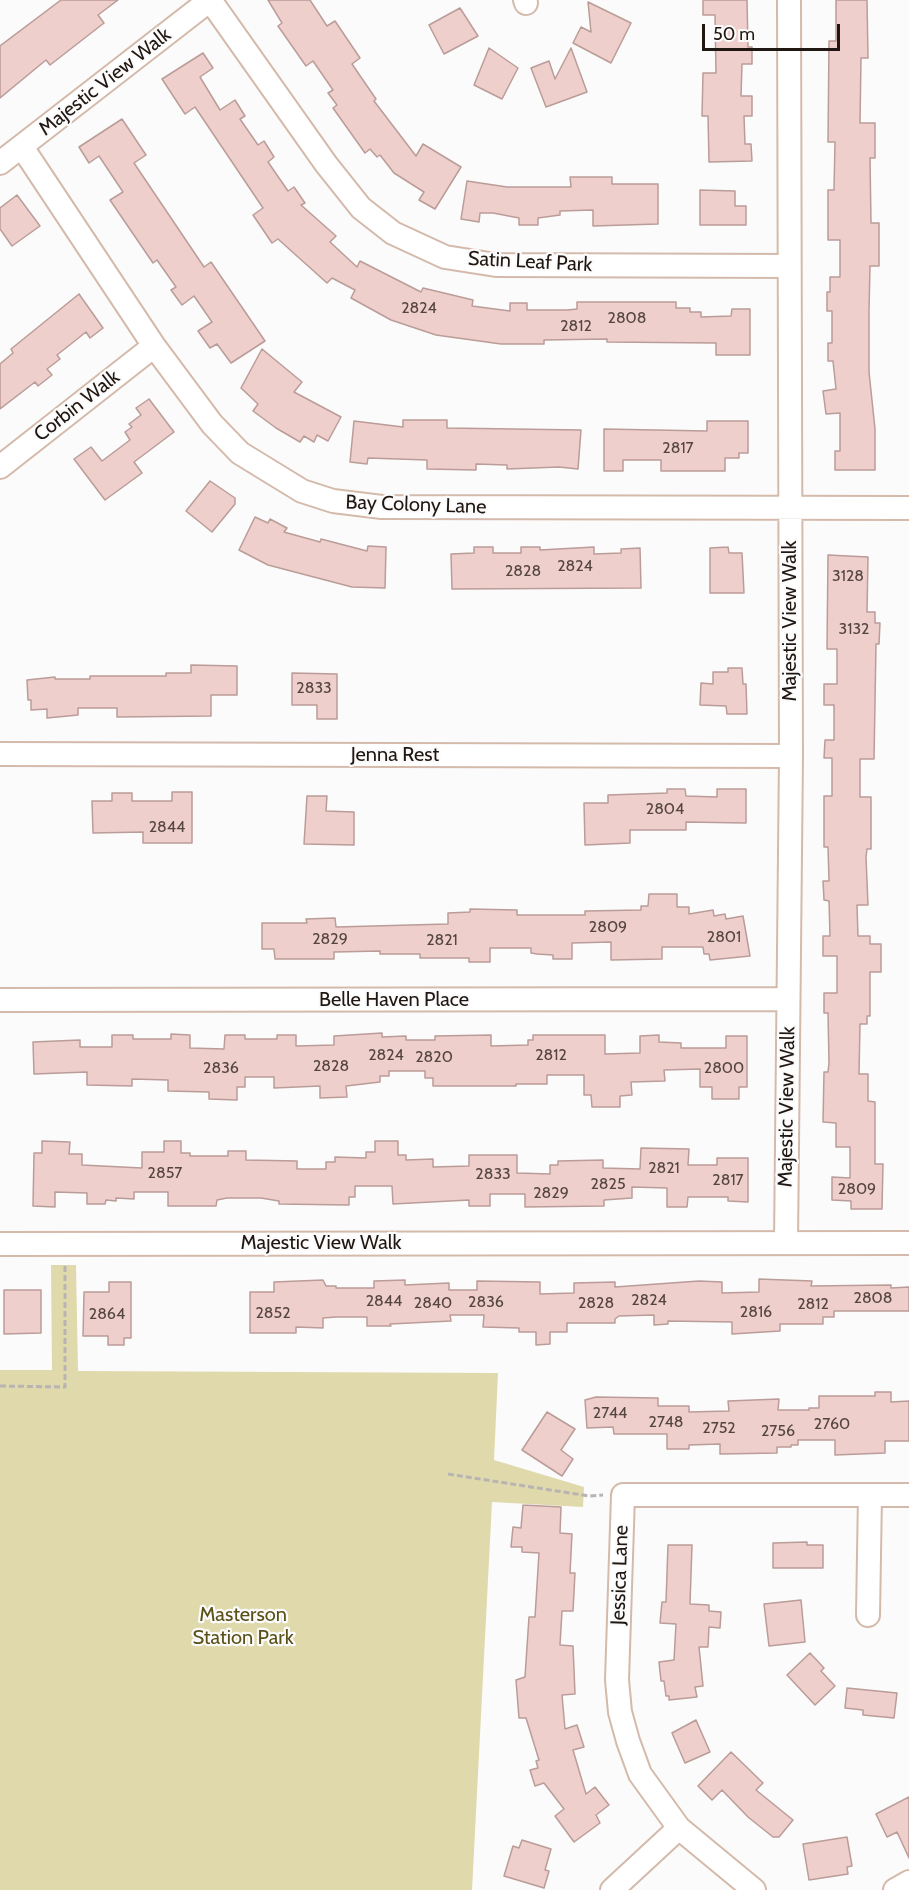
<!DOCTYPE html>
<style>
body{margin:0}
#map{position:relative;width:909px;height:1890px;overflow:hidden;background:#fbfbfb;font-family:Cabin,sans-serif}
canvas{display:block}
.scale{position:absolute;left:702px;top:24px;width:138px;height:27px;box-sizing:border-box;border:3px solid #211712;border-top:0;padding-left:8px;font-size:18px;line-height:21px;white-space:nowrap;color:#211712;-webkit-text-stroke:4px #fbfbfb;paint-order:stroke}
</style>
<div id="map">
<canvas width="909" height="1890"></canvas>
<div class="scale">50 m</div>
</div>
<script>
const context = document.querySelector('canvas').getContext('2d');
context.lineJoin = 'round';
function fillPath(path, color) { context.fillStyle = color; context.fill(path, 'evenodd'); }
const shape = rows => new Path2D(rows.map(r => 'M' + r).join(''));
function trace(path, color, width, dash) { context.strokeStyle = color; context.lineWidth = width; context.lineCap = dash ? 'butt' : 'round'; context.setLineDash(dash || []); context.stroke(path); }
function write(font, color, halo, rows, align = 'center') {
  context.font = font + ' Cabin,sans-serif'; context.lineWidth = 4.5; context.setLineDash([]); context.textBaseline = 'middle'; context.strokeStyle = halo; context.fillStyle = color; for (const [text, x, y, turn = 0] of rows) {
    context.save(); context.translate(x, y); context.rotate((+turn || 0) * Math.PI / 180); context.textAlign = isNaN(turn) ? turn : align; if (halo) context.strokeText(text, 0, 0); context.fillText(text, 0, 0); context.restore();
  }
}
const green = shape([
 [51,1265,76,1265,78,1371,498,1373,494,1460,584,1487,583,1507,492,1502,472,1890,0,1890,0,1370,52,1370]
]);
const building = shape([
 [61,0,118,0,98,15,104,23,50,65,46,60,0,98,0,46,61,0],
 [268,0,310,0,327,26,335,21,360,58,352,64,376,99,374,101,416,156,423,144,461,167,435,209,419,200,424,192,394,173,380,155,377,157,370,149,365,153,333,108,337,105,328,93,333,90,313,61,306,66,278,26,282,23,268,0],
 [703,0,747,0,748,47,752,47,752,64,742,64,741,96,752,96,752,116,744,116,745,144,751,144,752,161,709,162,708,116,702,116,703,73,716,73,715,15,703,15,703,0],
 [836,0,867,0,868,58,861,58,860,123,875,123,875,158,870,158,871,223,879,223,879,266,870,266,869,311,869,372,875,429,875,470,835,470,835,451,840,451,840,413,826,414,823,391,836,389,833,361,828,361,828,343,832,343,832,311,827,311,827,292,830,292,830,277,840,277,840,240,828,240,828,190,834,190,835,142,828,142,829,41,836,41,836,0],
 [588,2,631,23,611,63,573,43,581,27,591,32,588,2],
 [460,8,478,36,444,54,429,25,460,8],
 [489,48,518,68,502,99,474,85,489,48],
 [571,48,587,92,546,107,531,68,549,61,555,79,571,48],
 [203,53,213,68,200,77,220,110,235,100,245,116,240,119,258,145,264,141,274,157,268,162,288,191,294,187,305,203,301,205,336,236,330,242,357,267,360,261,421,292,423,288,473,300,472,306,510,311,510,303,527,303,527,310,567,310,577,309,577,302,676,302,676,308,690,308,690,312,701,312,701,317,731,316,732,309,750,309,750,355,716,355,716,343,607,342,607,339,544,340,544,344,501,344,436,335,391,320,351,298,355,290,332,278,327,283,278,239,272,243,253,215,263,208,195,107,185,114,162,79,203,53],
 [122,119,146,155,134,163,204,267,211,262,265,341,231,363,217,344,210,348,198,331,212,322,194,296,182,305,171,290,176,287,157,260,153,263,110,200,123,192,99,156,89,163,79,147,122,119],
 [570,177,612,177,612,184,658,184,658,224,593,226,593,210,560,211,560,215,538,218,538,225,519,225,519,218,493,213,480,213,479,222,461,219,467,181,507,187,571,187,570,177],
 [700,190,735,191,735,206,746,206,746,225,700,225,700,190],
 [17,195,40,226,12,246,0,229,0,208,17,195],
 [79,294,103,328,90,338,86,332,57,355,60,359,47,369,52,375,38,386,35,382,0,409,0,364,13,353,11,349,79,294],
 [262,349,302,382,294,392,341,417,328,441,317,435,314,442,304,436,300,442,276,428,253,411,258,404,241,388,262,349],
 [149,399,174,432,134,462,142,473,105,500,74,459,91,447,102,461,130,440,125,432,132,427,129,424,141,415,136,408,149,399],
 [403,420,447,420,447,428,581,430,578,469,559,467,507,469,507,465,476,464,476,470,427,469,427,460,368,458,367,464,350,462,354,421,403,427,403,420],
 [707,421,748,421,748,453,739,453,739,458,725,458,725,471,661,471,661,460,623,460,623,471,604,471,604,429,707,431,707,421],
 [210,481,235,498,235,504,212,532,186,511,210,481],
 [255,517,268,523,270,519,287,528,284,532,320,542,321,539,367,551,368,546,386,547,385,588,352,587,268,565,239,550,255,517],
 [474,547,493,547,493,553,521,553,521,547,540,547,540,550,594,547,594,554,621,553,621,549,640,548,641,588,452,589,451,554,474,553,474,547],
 [728,547,729,553,742,553,744,593,710,593,710,548,728,547],
 [828,555,868,557,867,612,875,612,875,623,880,623,879,644,876,644,874,759,860,759,860,797,871,797,871,849,867,849,866,857,868,905,857,905,858,936,870,936,870,944,881,944,881,972,870,972,870,1016,867,1016,867,1024,860,1024,859,1074,868,1074,868,1101,875,1102,875,1164,883,1164,882,1209,851,1209,851,1201,832,1200,832,1177,850,1178,850,1147,836,1147,836,1123,823,1122,824,1072,828,1072,829,1063,828,1013,824,1013,824,993,837,993,837,956,823,956,823,936,830,936,829,901,824,900,823,881,829,881,828,847,824,847,824,796,832,796,832,758,824,758,825,740,834,740,834,705,824,705,824,684,837,684,837,649,827,649,828,555],
 [191,665,237,666,237,695,211,695,211,716,117,717,117,708,78,708,78,715,47,718,47,709,31,710,31,700,28,700,27,680,55,677,55,679,90,679,90,676,166,676,166,673,191,673,191,665],
 [728,668,742,668,743,684,746,684,747,714,727,714,726,706,700,705,701,683,713,684,713,672,728,672,728,668],
 [292,673,337,674,337,719,317,719,317,705,292,705,292,673],
 [667,789,685,789,686,796,717,797,717,789,746,789,746,823,686,822,686,830,630,830,630,843,585,845,584,803,608,803,608,795,667,793,667,789],
 [172,792,192,792,192,843,143,843,143,832,93,833,92,801,112,801,112,793,132,793,132,801,172,801,172,792],
 [307,796,327,796,326,811,354,812,354,845,304,844,307,796],
 [649,894,677,894,677,907,689,907,689,914,713,910,714,916,725,914,726,919,743,916,750,956,710,960,709,954,704,954,703,947,662,947,662,959,611,960,611,942,572,943,572,959,553,959,553,955,537,954,531,953,531,948,490,948,490,962,469,962,469,958,420,958,420,954,380,954,380,951,334,952,334,959,275,959,274,949,262,949,262,923,307,923,306,919,335,918,336,927,448,924,448,913,470,912,470,909,517,910,517,915,585,915,585,911,641,910,641,906,648,906,649,894],
 [382,1033,382,1037,406,1036,406,1040,435,1040,435,1036,491,1035,491,1046,528,1045,528,1040,533,1040,533,1035,605,1035,605,1054,640,1053,640,1036,659,1035,659,1042,681,1043,681,1048,726,1048,726,1036,747,1036,747,1087,739,1087,739,1099,712,1099,712,1087,700,1087,700,1069,664,1070,665,1081,631,1082,632,1095,620,1096,620,1107,592,1107,591,1095,584,1095,584,1075,547,1075,547,1084,516,1084,516,1086,433,1086,433,1078,425,1078,425,1071,389,1071,389,1076,380,1076,380,1082,346,1086,347,1097,320,1098,320,1086,274,1088,274,1077,245,1077,245,1087,237,1087,237,1100,209,1099,209,1092,168,1091,168,1080,132,1079,132,1086,87,1085,87,1072,34,1074,33,1042,80,1040,80,1047,112,1047,112,1035,133,1035,133,1039,171,1039,171,1034,190,1035,190,1048,224,1049,225,1035,245,1035,245,1039,277,1039,277,1035,296,1035,296,1046,334,1045,334,1036,382,1033],
 [42,1141,70,1142,69,1154,82,1154,82,1165,142,1168,142,1152,164,1152,164,1141,181,1141,181,1153,190,1153,190,1156,228,1156,228,1151,246,1151,246,1160,297,1161,297,1169,326,1169,326,1162,335,1162,335,1157,366,1158,366,1152,375,1152,375,1141,398,1141,398,1155,406,1155,406,1160,433,1159,433,1167,469,1166,469,1155,517,1155,517,1173,550,1174,550,1165,558,1165,558,1161,603,1160,603,1168,640,1169,641,1148,689,1149,688,1165,717,1165,717,1158,748,1158,748,1202,728,1201,728,1197,688,1197,687,1207,667,1207,667,1188,632,1187,632,1198,604,1200,604,1206,525,1207,525,1194,490,1194,490,1206,469,1206,469,1200,393,1204,392,1186,355,1186,355,1197,349,1197,349,1205,279,1204,279,1201,261,1198,227,1198,217,1200,216,1206,168,1206,168,1192,134,1192,134,1199,116,1198,116,1201,106,1200,105,1204,87,1204,87,1193,55,1192,55,1207,33,1206,34,1153,42,1153,42,1141],
 [759,1279,812,1281,811,1286,891,1285,891,1288,909,1287,909,1311,834,1311,834,1317,823,1317,823,1324,780,1324,780,1331,732,1334,732,1322,668,1321,668,1324,654,1325,654,1315,619,1316,615,1319,615,1323,567,1323,567,1332,550,1332,550,1344,536,1345,536,1332,519,1332,519,1328,483,1327,484,1315,450,1315,451,1321,390,1324,391,1326,367,1326,367,1317,336,1317,323,1318,323,1328,296,1327,296,1333,250,1333,250,1292,274,1292,274,1282,323,1280,326,1286,336,1286,336,1288,374,1288,374,1281,405,1280,405,1285,449,1283,449,1290,477,1290,477,1281,540,1282,540,1294,574,1293,574,1283,615,1282,615,1287,699,1281,722,1282,722,1293,759,1292,759,1279],
 [109,1282,131,1282,131,1338,124,1338,124,1345,108,1345,108,1336,83,1336,84,1292,109,1292,109,1282],
 [4,1290,41,1290,41,1333,4,1334,4,1290],
 [875,1392,891,1392,891,1402,909,1401,909,1441,885,1441,885,1453,835,1455,835,1440,798,1440,798,1445,791,1445,791,1447,777,1447,777,1453,720,1454,720,1444,689,1445,689,1449,667,1449,667,1434,614,1434,613,1427,587,1428,585,1400,596,1397,658,1398,658,1406,689,1406,689,1412,729,1411,728,1401,779,1399,778,1410,809,1410,809,1408,819,1408,819,1396,875,1396,875,1392],
 [547,1412,575,1429,561,1450,573,1459,562,1476,522,1450,547,1412],
 [523,1505,561,1507,560,1533,572,1534,570,1573,575,1573,573,1611,562,1611,560,1645,573,1646,575,1694,562,1695,565,1729,577,1725,584,1747,573,1750,586,1794,595,1787,609,1805,596,1815,600,1823,574,1842,555,1816,564,1809,544,1783,535,1786,530,1770,538,1768,536,1761,539,1760,526,1718,519,1718,516,1680,525,1677,529,1617,535,1617,539,1553,522,1552,522,1547,511,1547,513,1527,521,1528,523,1505],
 [807,1542,807,1545,823,1545,823,1568,773,1568,773,1543,807,1542],
 [668,1545,692,1545,690,1604,709,1605,709,1611,721,1612,720,1628,709,1627,708,1647,699,1647,703,1686,695,1687,697,1697,669,1700,669,1696,666,1696,664,1681,661,1681,659,1662,674,1660,676,1624,660,1623,662,1602,666,1602,668,1545],
 [801,1600,805,1642,769,1646,764,1604,801,1600],
 [810,1653,824,1668,821,1671,835,1686,815,1705,787,1675,810,1653],
 [847,1688,897,1693,894,1718,863,1715,863,1710,845,1708,847,1688],
 [696,1720,710,1752,685,1763,672,1733,696,1720],
 [731,1752,763,1783,756,1790,793,1820,779,1837,773,1837,748,1817,722,1790,712,1800,698,1786,731,1752],
 [909,1797,909,1858,897,1832,887,1837,876,1814,909,1797],
 [847,1837,852,1866,847,1867,848,1874,809,1880,803,1844,847,1837],
 [522,1840,551,1849,545,1870,549,1871,544,1888,504,1876,513,1846,519,1848,522,1840]
]);
const path = shape([
 [0,1386,65,1387,65,1263],
 [448,1474,589,1496,603,1495]
]);
const minor = shape([
 [210,0,326,164,361,208,393,233,445,257,496,265,789,266],
 [525,0,526,3],
 [22,147,154,346,212,424,240,453,302,491,333,501,382,507,909,508],
 [0,163,210,0],
 [0,467,154,346],
 [0,754,791,756],
 [0,1000,788,999],
 [786,1242,791,756,789,0],
 [0,1244,909,1243],
 [868,1615,870,1495],
 [612,1890,679,1828],
 [754,1890,679,1828,640,1774,628,1741,620,1712,617,1680,623,1495,909,1495],
 [895,1890,909,1882]
]);
const numberNames = [
 ["2824",419,308],
 ["2808",627,318],
 ["2812",576,326],
 ["2817",678,448],
 ["2824",575,566],
 ["2828",523,571],
 ["3128",848,576],
 ["3132",854,629],
 ["2833",314,688],
 ["2804",665,809],
 ["2844",167,827],
 ["2809",608,927],
 ["2801",724,937],
 ["2829",330,939],
 ["2821",442,940],
 ["2824",386,1055],
 ["2812",551,1055],
 ["2820",434,1057],
 ["2828",331,1066],
 ["2836",221,1068],
 ["2800",724,1068],
 ["2821",664,1168],
 ["2857",165,1173],
 ["2833",493,1174],
 ["2817",728,1180],
 ["2825",608,1184],
 ["2809",857,1189],
 ["2829",551,1193],
 ["2808",873,1298],
 ["2824",649,1300],
 ["2844",384,1301],
 ["2836",486,1302],
 ["2840",433,1303],
 ["2828",596,1303],
 ["2812",813,1304],
 ["2816",756,1312],
 ["2852",273,1313],
 ["2864",107,1314],
 ["2744",610,1413],
 ["2748",666,1422],
 ["2760",832,1424],
 ["2752",719,1428],
 ["2756",778,1431]
];
const streetNames = [
 ["Majestic View Walk",105,82,-38],
 ["Satin Leaf Park",530,262,3],
 ["Corbin Walk",77,406,-38],
 ["Bay Colony Lane",416,505,2],
 ["Majestic View Walk",790,621,-90],
 ["Jenna Rest",395,755],
 ["Belle Haven Place",394,1000],
 ["Majestic View Walk",787,1107,-89],
 ["Majestic View Walk",321,1243],
 ["Jessica Lane",620,1575,-88]
];
const parkNames = [
 ["Masterson",243,1615],
 ["Station Park",243,1638]
];
fillPath(green, '#e0d9ac');
fillPath(building, '#efcfcb');
trace(building, '#ba9c98', 1.5);
trace(minor, '#d4baab', 26);
trace(path, '#b7b4b2', 3, [6, 3]);
trace(minor, '#fff', 22);
write('16px', '#544540', null, numberNames);
write('20px', '#211712', '#fbfbfb', streetNames);
write('20px', '#5a5119', '#fbfbfb', parkNames);
</script>
